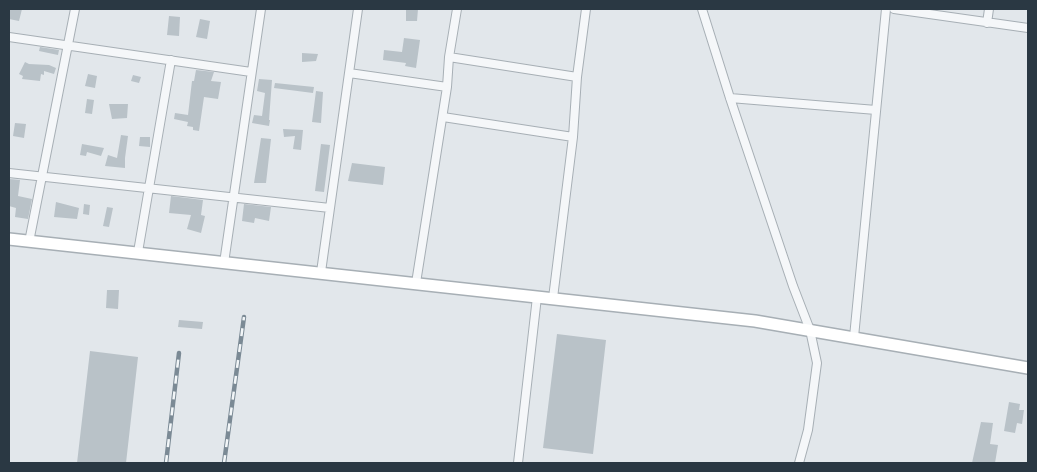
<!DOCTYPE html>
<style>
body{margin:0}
#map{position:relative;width:1037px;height:472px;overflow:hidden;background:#e2e7eb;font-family:Rubik,sans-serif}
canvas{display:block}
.frame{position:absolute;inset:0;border:10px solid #2a3843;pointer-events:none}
</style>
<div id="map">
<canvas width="1037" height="472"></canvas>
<div class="frame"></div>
</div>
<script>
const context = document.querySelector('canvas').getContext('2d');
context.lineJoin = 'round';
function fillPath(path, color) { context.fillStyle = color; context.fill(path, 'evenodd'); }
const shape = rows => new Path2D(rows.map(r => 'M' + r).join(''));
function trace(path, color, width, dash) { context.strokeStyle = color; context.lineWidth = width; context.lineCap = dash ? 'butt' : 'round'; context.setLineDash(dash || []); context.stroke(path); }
const building = shape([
 [9,9,22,9,19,21,9,19],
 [406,9,418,9,417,21,406,21],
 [169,16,180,17,179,36,167,35],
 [200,19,210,21,207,39,196,37],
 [404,38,420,40,416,68,405,66,406,63,383,60,384,50,402,52],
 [40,47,59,50,58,55,39,51],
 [302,53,318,54,316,61,302,62],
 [25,62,29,64,49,65,56,68,54,74,44,71,44,75,41,74,40,81,22,79,23,76,19,74],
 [196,70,214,72,211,81,221,82,218,99,204,97,199,131,193,130,193,127,187,126,188,122,174,119,175,113,188,115,192,81,194,81],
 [88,74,97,76,95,88,85,86],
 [133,75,141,77,139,83,131,81],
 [259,79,272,80,269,120,270,120,269,126,252,123,254,115,262,116,265,93,257,91],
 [275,83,314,87,313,93,274,88],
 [316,91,323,92,321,123,312,122],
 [87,99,94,100,92,114,85,113],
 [109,104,128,104,127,118,112,119],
 [15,123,26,124,24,138,13,136],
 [283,129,303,130,301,150,293,149,295,136,284,137],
 [121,135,128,136,125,158,125,168,105,166,108,155,117,158],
 [140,137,150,137,150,147,139,146],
 [261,138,271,139,266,183,254,183],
 [82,144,104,148,101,156,87,152,86,156,80,155],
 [321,144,330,145,324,192,315,191],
 [352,163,385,167,383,185,348,181],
 [9,179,20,180,18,196,32,199,28,219,15,217,16,208,9,206],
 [171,196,203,200,201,215,205,216,201,233,187,229,191,215,169,213],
 [56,202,79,208,77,219,54,217],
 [84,204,90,205,89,215,83,214],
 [244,204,271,207,269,221,255,218,254,223,242,221],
 [107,207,113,208,109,227,103,226],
 [107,290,119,290,118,309,106,308],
 [179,320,203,322,202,329,178,327],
 [557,334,606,340,593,454,543,448],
 [90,351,138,357,126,463,77,463],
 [1009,402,1020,404,1019,410,1024,410,1022,424,1017,423,1015,433,1004,431],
 [981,422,993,423,990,444,998,445,995,463,972,463]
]);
const street = shape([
 [702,9,730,98,793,286,810,330,817,363,808,430,799,463],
 [894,9,1028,28],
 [987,23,989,9],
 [9,37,251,72],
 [449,57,577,77],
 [349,73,447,87],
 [730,98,876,110],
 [443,117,573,137],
 [9,173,330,208],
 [29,242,75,9],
 [138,252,171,60],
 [224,263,261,9],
 [321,272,358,9],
 [416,283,447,87,449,57,457,9],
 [553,298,573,137,577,77,586,9],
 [854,337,886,9],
 [518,463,537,297]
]);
const secondary = shape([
 [9,239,755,321,1028,368]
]);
const rail = shape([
 [166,463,179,353],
 [224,463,244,317]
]);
fillPath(building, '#b9c2c8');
trace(street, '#a7afb5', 10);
trace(secondary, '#a7afb5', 14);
trace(street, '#f5f7f9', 8);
trace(secondary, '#fff', 11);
trace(rail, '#7b8a95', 4.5);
trace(rail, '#f2f6f8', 2.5, [8]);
</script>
